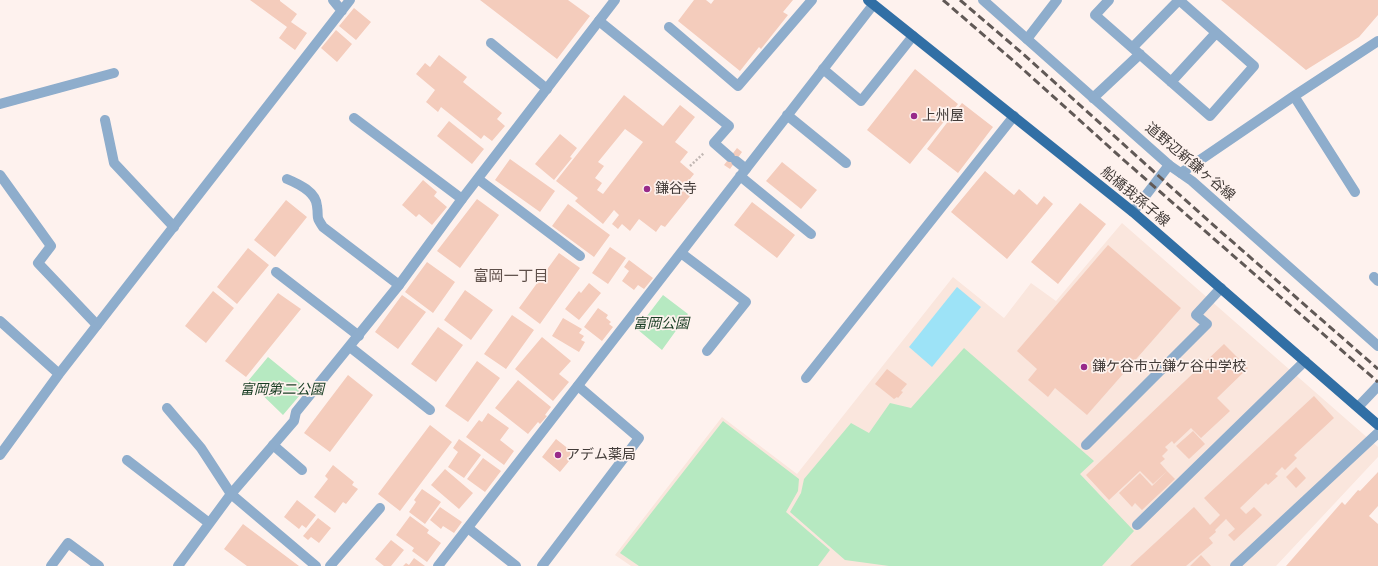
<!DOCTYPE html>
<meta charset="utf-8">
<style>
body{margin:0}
canvas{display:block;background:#fef2ee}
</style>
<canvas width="1378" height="566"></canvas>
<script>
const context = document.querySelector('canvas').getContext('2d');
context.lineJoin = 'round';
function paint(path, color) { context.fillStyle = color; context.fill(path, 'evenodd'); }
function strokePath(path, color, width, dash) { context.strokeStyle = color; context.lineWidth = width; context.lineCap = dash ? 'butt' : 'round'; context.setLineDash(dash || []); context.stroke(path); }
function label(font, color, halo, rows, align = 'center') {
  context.font = font + ' Lora,"Noto Sans JP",serif'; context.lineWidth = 3.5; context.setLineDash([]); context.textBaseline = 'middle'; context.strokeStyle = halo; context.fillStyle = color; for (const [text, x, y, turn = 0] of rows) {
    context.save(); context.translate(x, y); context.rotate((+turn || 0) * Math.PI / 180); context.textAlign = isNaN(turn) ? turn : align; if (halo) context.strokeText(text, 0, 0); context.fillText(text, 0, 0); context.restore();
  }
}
const built = new Path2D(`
 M1122,223L1378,447V457L1276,566H631L615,555L722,417L797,474L953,277L1004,318L1031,283L1056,301Z`);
const green = new Path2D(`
 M663,295L688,314L662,350L637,329Z
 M964,348L1094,461L1080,474L1134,531L1102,566H889L845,560L790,512L801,493L804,479L851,423L869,433L890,403L911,408Z
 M268,357L306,388L283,415L248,381Z
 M723,421L799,479L798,491L786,512L830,550L818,566H639L620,553Z`);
const water = new Path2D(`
 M957,287L981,307L932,367L909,347Z`);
const building = new Path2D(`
 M250,0H280V1L297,14L291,22L307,33L295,50L279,38L287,27Z
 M480,0H568L590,16L557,59Z
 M694,0H706L711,4L714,0H793L783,12L788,15L761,49L759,47L740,71L678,21Z
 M1221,0H1378V15L1359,37L1306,70Z
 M354,8L371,22L356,40L339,26Z
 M336,30L352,44L337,62L321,48Z
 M439,55L467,77L463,82L502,113L497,119L505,126L492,141L484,135L481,139L441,107L438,112L426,102L435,90L416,74L425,63L430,67Z
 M915,69L958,104L910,164L867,130Z
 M624,95L663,126L680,105L695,117L675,142L688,152L680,162L694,174L682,189L690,196L665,227L661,225L656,232L639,219L630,231L622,224L618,229L612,224L619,215L614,210L603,224L575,201L578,198L556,181ZM625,129L643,142L603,194L597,190L602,183L595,178L604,166L598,162Z
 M962,103L993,127L958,173L927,149Z
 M449,121L484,149L472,164L437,136Z
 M560,134L577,148L570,157L572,158L554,180L535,164Z
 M737,148L742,152L730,169L724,165Z
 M510,159L555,191L540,212L495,180Z
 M782,162L817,190L801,209L766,181Z
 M985,171L1014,195L1019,189L1037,205L1044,196L1053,204L1007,259L951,212Z
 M423,180L437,192L434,196L447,207L432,225L419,214L416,217L402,205Z
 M477,199L499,215L460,268L437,251Z
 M286,200L307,217L275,257L254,240Z
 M752,202L795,235L777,258L734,225Z
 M1080,203L1106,224L1058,284L1031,262Z
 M568,204L610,235L594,257L552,226Z
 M1108,245L1181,308L1087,415L1055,388L1048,397L1028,380L1037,369L1017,351Z
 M610,247L626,258L608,284L592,273Z
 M248,248L269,265L237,304L217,287Z
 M559,253L580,268L540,324L519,308Z
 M629,260L653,278L644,289L638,285L634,290L622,281L629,271L624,267Z
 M427,262L455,282L433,313L405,292Z
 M589,283L601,293L579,320L565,309L579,291L581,293Z
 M465,290L493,310L471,340L444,320Z
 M213,291L234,308L206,343L185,326Z
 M278,293L301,309L246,377L225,361Z
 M402,295L426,312L398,349L375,332Z
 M598,308L608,315L606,318L611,322L609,324L613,327L602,341L584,327Z
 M512,315L534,330L506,369L484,354Z
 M563,318L582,329L579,333L584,336L581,340L585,342L579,352L552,336Z
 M438,327L463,345L436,382L411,364Z
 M542,337L571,361L559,374L569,382L553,401L515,369Z
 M1224,344L1248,368L1217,398L1230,411L1201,438L1191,428L1174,444L1172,441L1165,447L1168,450L1162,456L1165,459L1160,463L1167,471L1153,484L1140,471L1109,500L1086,475Z
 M477,361L500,378L468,422L445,406Z
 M887,369L907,384L901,391L903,392L898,398L897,397L894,399L875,384Z
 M348,375L373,395L330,452L304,433Z
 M518,380L551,407L545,415L547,416L540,424L538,422L528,434L495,408Z
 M1314,396L1334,418L1294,455L1297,458L1285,470L1282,467L1275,474L1278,476L1268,485L1266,483L1240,508L1246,514L1254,507L1262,515L1234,541L1228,535L1235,529L1226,519L1215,530L1216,532L1209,538L1213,543L1186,566H1130L1194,507L1210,525L1220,515L1204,498Z
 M488,413L509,428L500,440L514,451L504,465L466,437L479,420L482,422Z
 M430,425L452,442L400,511L378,494Z
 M1193,431L1205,444L1189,459L1176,446Z
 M459,439L481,455L464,478L448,467L458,452L453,448Z
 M556,439L575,454L560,472L542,457Z
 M483,458L501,471L485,492L467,479Z
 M333,465L354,482L352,485L358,489L346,504L343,502L335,513L314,497L328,479L325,476Z
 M1296,467L1306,478L1296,488L1286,477Z
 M445,469L473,493L459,509L431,485Z
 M1167,471L1175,479L1142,510L1135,503L1132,507L1119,493L1140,473L1152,486Z
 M1378,472V506L1369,516L1378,524V566H1286L1342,502L1345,505L1358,490L1360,491Z
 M422,489L441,502L425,524L409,512L416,502L414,500Z
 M297,500L316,515L306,528L302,525L299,529L284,517Z
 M440,507L462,522L454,533L443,526L441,529L430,520Z
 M410,516L429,530L427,533L441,543L427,562L412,551L414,548L396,535Z
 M318,518L331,528L319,543L311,537L308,540L303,536Z
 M243,524L299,566H247L224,549Z
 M391,540L404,550L391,566H384L375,559Z
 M1201,555L1211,566H1190Z
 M414,558L425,566H403L406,563L409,565Z`);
const path = new Path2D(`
 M690,166L704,153`);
const service = new Path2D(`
 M1109,0L1095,15L1210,116L1254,66L1179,0
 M599,21L729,126L714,143L730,157
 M669,27L738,86L812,0
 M491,43L547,89
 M1133,47L1179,0
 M823,69L861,101L913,36
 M1171,82L1216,33
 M1093,98L1140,54
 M0,104L114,73
 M354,118L462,199
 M105,120L114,163L174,227
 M736,161L746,169
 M0,175L51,246L38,263L97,325
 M287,179C299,184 316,192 317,206C319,219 315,215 323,227L399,285
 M478,179L580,256
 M276,272L359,336
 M1374,277L1378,281
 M350,347L430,410
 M167,408L201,448L231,494L316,566
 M273,445L302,470
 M1086,445L1207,324L1196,315L1221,288
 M1137,525L1305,361
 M468,528L516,566
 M330,566L380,508
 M542,566L639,438L578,386
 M1235,566L1378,433`);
const minor = new Path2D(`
 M333,0L342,11
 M1027,39L1057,0
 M1294,96L1355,192
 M787,115L846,163
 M1181,173L1294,96L1378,41
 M740,176L811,234
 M1133,212L1169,165
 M681,253L746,302L707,351
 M0,321L59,374
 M806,378L1014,116
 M1358,407L1378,386
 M0,455L59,374L350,0
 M127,460L209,523
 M51,566L68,543L99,566
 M178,566L231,494L294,421L296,412L399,285L462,199L615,0
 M438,566L873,5`);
const tertiary = new Path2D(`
 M983,0L1169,165L1192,181L1378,346`);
const primary = new Path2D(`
 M868,0L1133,212L1378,425`);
const rail = new Path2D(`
 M943,0L1016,63L1126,162L1378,382
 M960,0L1022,53L1211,223L1378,369`);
const markers = [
 [914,116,4,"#982a8a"],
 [647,189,4,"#982a8a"],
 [1084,367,4,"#982a8a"],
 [558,455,4,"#982a8a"]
];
const poiNames = [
 ["上州屋",922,116],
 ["鎌谷寺",655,189],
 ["鎌ケ谷市立鎌ケ谷中学校",1092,367],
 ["アデム薬局",566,455]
];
const streetNames = [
 ["道野辺新鎌ヶ谷線",1190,162,40],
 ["船橋我孫子線",1135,197,40]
];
const parkNames = [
 ["富岡公園",661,324],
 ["富岡第二公園",282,390]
];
const neighbourhoodNames = [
 ["富岡一丁目",511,277]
];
paint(built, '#fae6dd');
paint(green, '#b6e9c1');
paint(water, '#9de3f7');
paint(building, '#f4ccbc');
strokePath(path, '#c2b8b4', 2.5, [2, 2]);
strokePath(service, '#8eadcc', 10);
strokePath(minor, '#8eadcc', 10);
strokePath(tertiary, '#8eadcc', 10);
strokePath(primary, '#316fa5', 10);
strokePath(rail, '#615956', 3, [8, 4]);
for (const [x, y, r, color] of markers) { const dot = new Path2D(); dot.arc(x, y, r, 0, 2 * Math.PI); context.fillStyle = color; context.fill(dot); strokePath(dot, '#fef2ee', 1.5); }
label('14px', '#423b38', '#fef2ee', poiNames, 'left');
label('14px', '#423b38', '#fef2ee', streetNames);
label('italic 14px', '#173c22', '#fef2ee', parkNames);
label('15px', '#5e4f49', '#fef2ee', neighbourhoodNames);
</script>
